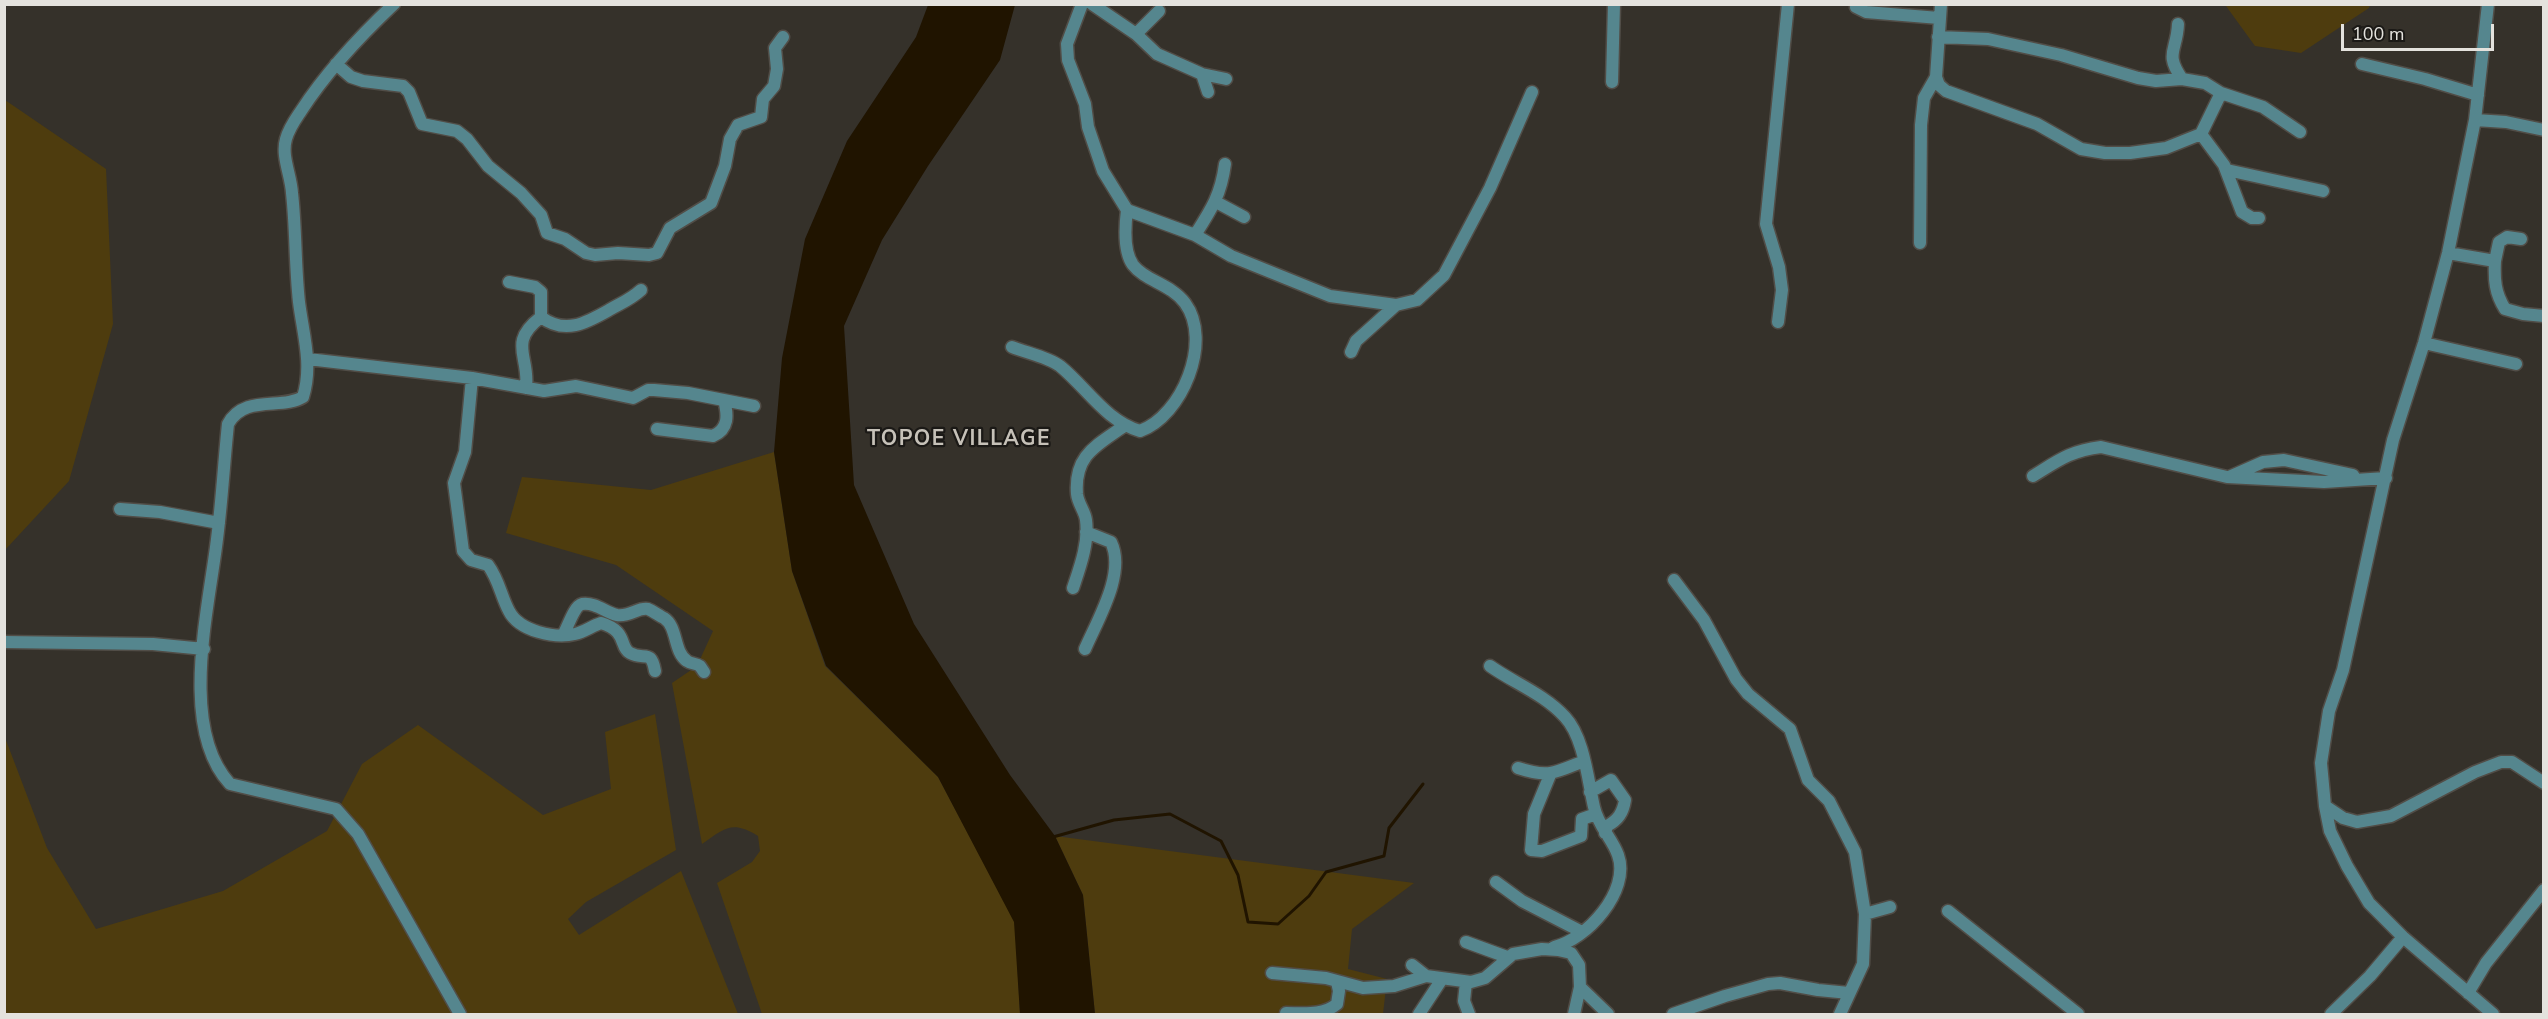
<!DOCTYPE html>
<style>
body{margin:0}
#map{position:relative;width:2548px;height:1019px;overflow:hidden;background:#35312a;font-family:"Nunito Sans",sans-serif}
canvas{display:block}
.frame{position:absolute;inset:0;border:6px solid #e4e2dd;pointer-events:none}
.scale{position:absolute;left:2341px;top:24px;width:153px;height:27px;box-sizing:border-box;border:3px solid #e4e2dd;border-top:0;padding-left:8px;font-size:18px;line-height:21px;white-space:nowrap;color:#e4e2dd;-webkit-text-stroke:4px #1b1916;paint-order:stroke}
</style>
<div id="map">
<canvas width="2548" height="1019"></canvas>
<div class="frame"></div>
<div class="scale">100 m</div>
</div>
<script>
const context = document.querySelector('canvas').getContext('2d');
context.lineJoin = 'round';
function paint(path, color) { context.fillStyle = color; context.fill(path, 'evenodd'); }
function strokePath(path, color, width, dash) { context.strokeStyle = color; context.lineWidth = width; context.lineCap = dash ? 'butt' : 'round'; context.setLineDash(dash || []); context.stroke(path); }
function label(font, color, halo, rows, align = 'center') {
  context.font = font + ' "Nunito Sans",sans-serif'; context.lineWidth = 4.5; context.setLineDash([]); context.textBaseline = 'middle'; context.strokeStyle = halo; context.fillStyle = color; for (const [text, x, y, turn = 0] of rows) {
    context.save(); context.translate(x, y); context.rotate((+turn || 0) * Math.PI / 180); context.textAlign = isNaN(turn) ? turn : align; if (halo) context.strokeText(text, 0, 0); context.fillText(text, 0, 0); context.restore();
  }
}
const green = new Path2D(`
 M2220,5H2370L2369,8L2301,53L2255,46L2226,6Z
 M5,100L106,169L113,324L69,481L5,550Z
 M774,452L792,571L825,666L938,777L1015,922L1020,1014H762L717,883L752,862L760,851L758,836C732,820 725,828 702,844L672,683L697,666L713,631L616,565L506,533L522,477L651,490Z
 M655,714L676,850L586,902L568,919L579,935L681,871L738,1014H5L4,735L47,848L96,929L223,891L327,831L362,764L418,725L543,815L611,789L605,732Z
 M1055,836L1414,883L1352,929L1348,969L1387,979L1383,1014H1095L1083,895Z`);
const water = new Path2D(`
 M928,5H1015L1000,60L928,166L882,240L844,326L854,485L914,624L1010,775L1055,836L1083,895L1095,1014H1020L1014,922L938,777L826,666L792,571L774,452L782,358L805,239L847,141L916,37Z`);
const stream = new Path2D(`
 M1053,837L1114,820L1170,814L1221,841L1238,875L1248,922L1278,924L1309,896L1326,872L1384,856L1389,828L1423,784`);
const minor = new Path2D(`
 M394,4C359,37 327,71 301,111C295,120 289,128 286,139C281,156 291,175 292,193C296,229 295,266 299,302C303,334 313,365 303,397C282,410 244,394 228,424C224,462 222,500 217,539C209,608 178,728 230,784L336,809L358,834L460,1014
 M1092,4L1136,34L1157,54L1202,74L1208,92
 M1941,4L1936,77L1939,85L1946,91L2037,124L2081,149L2105,153H2130L2166,148L2201,134L2221,93L2263,107L2300,132
 M2488,4L2475,120L2448,253L2424,343L2393,440L2343,670L2329,711L2321,763L2325,806L2330,831L2347,866L2369,903L2403,937L2493,1014
 M1856,7L1866,12L1939,18
 M2178,24C2177,51 2164,53 2182,79L2205,83L2221,93
 M1136,34L1159,11
 M1938,37L1988,39L2061,55L2138,78L2156,81L2182,79
 M336,64L351,77L363,81L403,86L409,92L422,124L457,131L467,139L488,166L521,193L541,215L547,233L565,239L586,253L595,255L618,253L649,255L657,253L670,228L711,203L725,166L730,139L738,125L761,117L763,99L774,86L777,69L775,48L783,37
 M2362,64L2425,79L2478,95
 M1202,74L1226,79
 M1612,82L1614,4
 M2475,120L2506,122L2544,130
 M2201,134L2224,165L2242,212L2252,218H2259
 M2227,170L2323,191
 M1216,202L1244,217
 M1127,210L1195,235L1231,256L1330,296L1396,305L1417,300L1444,275L1490,188L1532,92
 M1195,235C1211,210 1221,195 1225,164
 M1920,243L1921,125L1924,98L1936,77
 M2448,253L2495,261L2499,242L2507,237L2521,239
 M2495,261C2494,280 2495,293 2505,309L2523,314L2544,316
 M509,282L535,287L541,292V317C507,343 530,356 526,388
 M541,317C565,335 586,323 609,310C621,303 630,300 641,290
 M1778,322L1782,290L1779,267L1766,224L1788,4
 M2424,343L2516,364
 M1012,347C1027,353 1048,357 1060,366C1087,388 1106,421 1140,431C1182,416 1213,341 1185,303C1171,284 1145,281 1133,265C1123,251 1125,226 1127,210L1103,171L1088,127L1085,104L1068,60L1067,44L1082,4
 M1351,352L1356,341L1396,305
 M308,359L472,378L544,391L576,386L633,398L648,390H654L688,393L754,406
 M472,378L465,452L454,483L463,551L471,560L488,565C499,580 501,596 509,611C519,631 555,639 575,634C584,632 592,626 601,623C628,631 619,647 630,653C644,661 651,648 655,671
 M657,429L713,436C729,429 728,415 724,400
 M2033,476C2059,460 2070,451 2101,447L2227,477L2324,482L2386,478
 M2229,477L2263,462L2284,460L2353,475
 M120,509L160,512L219,523
 M1674,580L1704,620L1736,679L1748,694L1790,729L1808,780L1829,801L1855,852L1865,914L1863,964L1840,1014
 M1073,588C1080,567 1089,543 1086,520C1085,511 1078,504 1077,494C1074,455 1096,446 1124,426
 M563,635C568,627 574,606 582,604C596,602 606,613 617,615C630,617 638,607 648,609C651,610 660,616 664,618C678,627 673,651 687,661C691,664 696,663 700,666L704,672
 M4,642L153,644L204,649
 M1085,649C1098,619 1126,573 1111,542L1086,532
 M1490,666C1514,683 1544,694 1565,717C1584,737 1588,781 1594,807C1598,826 1612,838 1618,855C1631,891 1586,940 1554,947
 M1518,768C1549,778 1554,773 1584,761
 M1550,775L1534,814L1531,850L1542,851L1581,836L1582,819L1596,814
 M1590,792L1611,780L1625,800C1623,813 1618,820 1607,826L1605,833
 M2325,806L2343,818L2357,822L2391,816L2475,772L2501,762H2512L2544,783
 M1496,882L1522,901L1582,932
 M1948,911L2078,1014
 M1865,914L1890,907
 M1466,942L1507,957
 M1412,965L1426,976
 M1272,973L1326,978L1363,988L1394,986L1426,976L1471,982L1485,978L1513,954L1542,949L1558,950L1571,953L1579,965L1580,987L1574,1014
 M1466,982L1464,1001L1469,1014
 M1580,987L1608,1014
 M2468,993L2486,963L2544,890
 M1286,1013C1303,1013 1323,1016 1337,1004L1339,991L1337,982
 M1419,1014L1442,979
 M1673,1014L1725,996L1768,984L1780,983L1818,990L1849,993
 M2331,1014L2370,976L2403,937`);
const districtNames = [
 ["TOPOE VILLAGE",959,440]
];
paint(green, '#4e3c0e');
paint(water, '#201400');
strokePath(stream, '#201400', 3);
strokePath(minor, '#514d47', 15);
strokePath(minor, '#55868e', 12);
context.letterSpacing = '1.5px';
label('bold 21px', '#c6c1b8', '#1b1916', districtNames);
context.letterSpacing = '0px';
</script>
